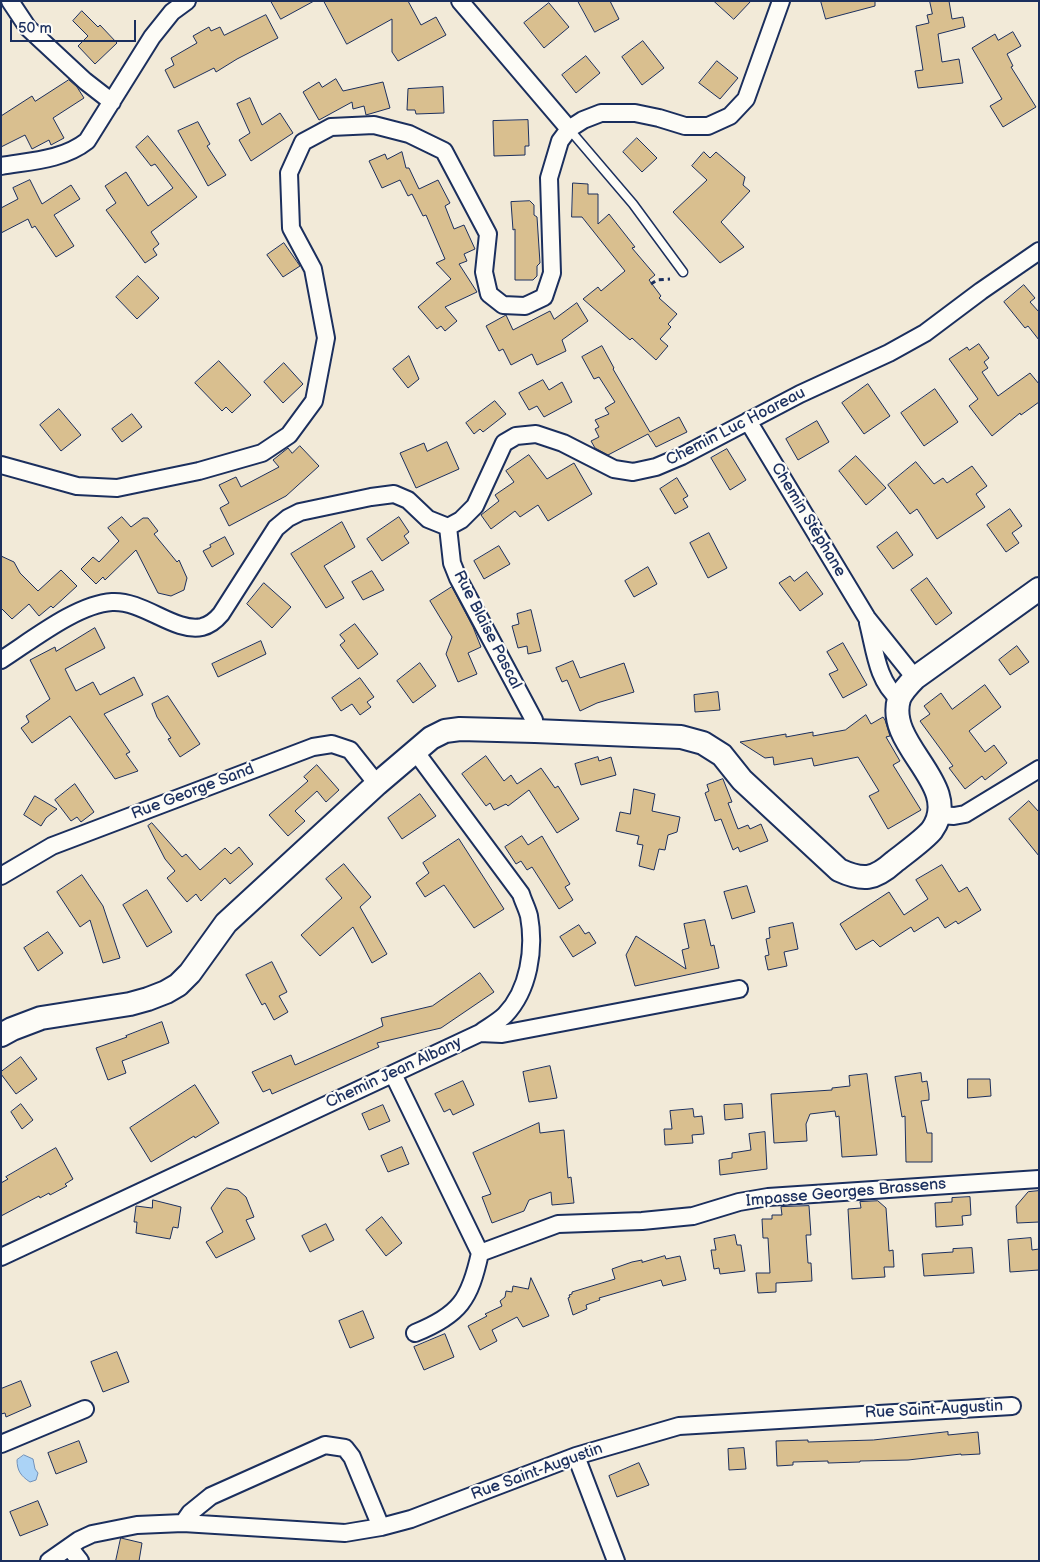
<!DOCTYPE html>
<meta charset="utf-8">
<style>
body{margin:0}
#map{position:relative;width:1040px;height:1562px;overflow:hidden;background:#f2ead8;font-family:"Balsamiq Sans",sans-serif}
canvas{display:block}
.frame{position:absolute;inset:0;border:2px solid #1b2f5e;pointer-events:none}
.scale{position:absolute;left:10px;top:20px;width:126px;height:22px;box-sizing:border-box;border:2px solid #1b2f5e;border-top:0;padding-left:6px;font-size:15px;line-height:18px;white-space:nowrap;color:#1b2f5e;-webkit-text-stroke:4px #fdfcf7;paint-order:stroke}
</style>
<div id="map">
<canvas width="1040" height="1562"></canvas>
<div class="frame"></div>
<div class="scale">50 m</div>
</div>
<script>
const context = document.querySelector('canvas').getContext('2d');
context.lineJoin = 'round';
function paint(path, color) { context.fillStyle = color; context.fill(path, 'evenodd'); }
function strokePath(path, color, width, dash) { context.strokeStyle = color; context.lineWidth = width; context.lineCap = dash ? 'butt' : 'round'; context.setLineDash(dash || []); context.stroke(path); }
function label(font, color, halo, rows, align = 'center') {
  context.font = font + ' "Balsamiq Sans",sans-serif'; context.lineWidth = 4.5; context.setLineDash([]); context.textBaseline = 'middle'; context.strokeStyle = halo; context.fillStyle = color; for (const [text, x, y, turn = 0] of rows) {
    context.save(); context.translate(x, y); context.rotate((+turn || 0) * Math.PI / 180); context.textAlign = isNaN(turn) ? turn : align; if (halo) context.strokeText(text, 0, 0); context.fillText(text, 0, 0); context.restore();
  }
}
const water = new Path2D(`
 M24,1455L33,1459L35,1469L38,1473L36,1480L30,1482C21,1476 17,1471 17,1460Z`);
const building = new Path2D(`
 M271,1H314L281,19Z
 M324,1H408L421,25L436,17L446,35L398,61L392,52V19L347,44Z
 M578,1H610L619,19L595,32Z
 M714,1H751L734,19Z
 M821,1H875V6L826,19Z
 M930,1H949L952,19L963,17L965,27L938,34L942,62L959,59L963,83L918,88L915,71L923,70L916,26L929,23L927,15L932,14Z
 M549,3L569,27L544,48L524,23Z
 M82,11L98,27L100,25L117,43L95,64L78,46L88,36L73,21Z
 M266,15L278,38L237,59L216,72L214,68L174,88L165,70L174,65L171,58L197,43L193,36L209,27L211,31L220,27L224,35Z
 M1013,32L1021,46L1007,54L1013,66L1011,67L1036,107L1003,127L990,106L1002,99L972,48L995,34L998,40Z
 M643,41L664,68L642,85L622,57Z
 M586,56L600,73L576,93L562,75Z
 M717,61L738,78L720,99L699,83Z
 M336,79L343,91L383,82L390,108L366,115L364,106L353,109L352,102L319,120L303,92L319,82L322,87Z
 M69,80L77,87L84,98L53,118L64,138L51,145L49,140L32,149L25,135L1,147V116L32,96L35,101Z
 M443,87L444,113L416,114L415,110H407L408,89Z
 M250,98L262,125L280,113L293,133L251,161L239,140L250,133L237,104Z
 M528,120L529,146H525V155L494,156L493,121Z
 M198,122L210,144L207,146L226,175L208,186L178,131Z
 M148,136L197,197L151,232L159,244L153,249L157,255L145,263L106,210L116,203L105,186L126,172L148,206L173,188L155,164L151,166L136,147Z
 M637,138L657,158L642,172L623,152Z
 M402,152L406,168H409L419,189L438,180L450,203L445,206L454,229L464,225L475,249L464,254L467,261L459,264L477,292L445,307L457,321L445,331L441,326L437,329L418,307L451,279L436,263L445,259L426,215L423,216L412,194L408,196L400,180L382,188L369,161L385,154L387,159Z
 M704,152L710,158L716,152L738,171L745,177L743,185L750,191L721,222L744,247L720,263L673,212L707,180L692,166Z
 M30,180L42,204L71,185L80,199L54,215L74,246L56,257L35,226L32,228L28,219L1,233V208L18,199L13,188Z
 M573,183L588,184V194H598V224L609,214L635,247L632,248L655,275L649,280L661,296L659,298L677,314L668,324L671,327L660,339L668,346L656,360L632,338L630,340L583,299L598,287L601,291L625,271L582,217H572Z
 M530,201L534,205V215L537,217L540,263L537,266V276L533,280H515V229L513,230L511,202Z
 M284,243L300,266L283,277L267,255Z
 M138,276L159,298L137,319L116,297Z
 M1024,285L1035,298L1030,302L1039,312V340L1028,326L1025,328L1004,302Z
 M577,303L588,321L562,340L566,351L537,365L532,354L511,365L503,349L499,351L486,326L506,315L513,330L550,311L554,319Z
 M979,344L989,358L984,362L988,368L982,372L998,396L1030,373L1039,384V402L1021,415L1020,413L992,436L969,406L978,399L949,359L967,347L969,350Z
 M602,346L614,368L613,369L650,432L679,417L687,432L656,447L648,434L608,455L595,448L591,441L599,437L595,429L599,427L595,420L609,414L605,408L615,402L599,377L594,379L582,357Z
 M409,356L419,379L408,388L393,369Z
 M219,361L251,395L232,413L226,407L222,411L195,383Z
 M284,363L303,384L283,403L264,382Z
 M543,380L549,390L562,382L572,402L544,417L537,406L529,410L519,393Z
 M868,384L890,416L864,434L842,403Z
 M935,389L958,422L924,446L901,413Z
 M495,401L506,414L483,432L480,429L474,434L466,423Z
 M59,409L81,435L61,451L40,425Z
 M132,414L142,427L122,442L112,429Z
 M817,421L829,442L798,460L786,439Z
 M447,442L459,469L416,488L400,453L424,443L427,451Z
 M300,446L319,466L286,496L229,526L220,508L229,503L219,485L236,477L241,487L279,467L273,460L288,448L292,453Z
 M727,449L746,480L730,490L711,458Z
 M529,455L547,479L574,463L592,494L548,521L538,505L520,517L515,511L491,529L481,515L499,501L495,495L514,482L506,471Z
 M856,456L886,488L866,505L839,471Z
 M916,462L934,484L943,478L947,483L972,466L987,486L976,494L985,507L937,539L917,509L910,514L888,485Z
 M677,478L688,496L683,499L688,507L675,514L660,489Z
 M1010,509L1022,526L1012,533L1019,543L1006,552L987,525Z
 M122,517L131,527L143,518H148L158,531L154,534L177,562L179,560L187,578L184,590L171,596L158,593L136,550L105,580L103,577L96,584L81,569L93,557L99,562L119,541L108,528Z
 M399,517L409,532L404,536L409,543L382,561L367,539Z
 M342,522L355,547L324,566L344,598L326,608L291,554Z
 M897,532L913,555L893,569L877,547Z
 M709,533L727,568L708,578L690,543Z
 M225,537L234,554L212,567L203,551L211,547L210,545Z
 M499,546L510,564L484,579L474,561Z
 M1,556L14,562L20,573L38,591L61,570L77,586L53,608L51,606L39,616L29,604L12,619L1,608Z
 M648,567L657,584L634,597L625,581Z
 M372,571L384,590L363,600L352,582Z
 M807,572L823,594L800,611L779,583L790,576L794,581Z
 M927,578L952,613L936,625L911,590Z
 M264,583L291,607L272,628L247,604Z
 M452,587L473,627L481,647L468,653L477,674L458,682L446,654L452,637L430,601Z
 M531,610L541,651L528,654L527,646L518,648L512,626L519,624L517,614Z
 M355,624L378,654L358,669L340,645L345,641L340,635Z
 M95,628L105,648L65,669L76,691L93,682L100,695L134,677L143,695L104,714L130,752L126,754L138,771L115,779L70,716L32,743L21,728L29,722L26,716L50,699L30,660L55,647L56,651Z
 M261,641L266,654L218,677L212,664Z
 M843,643L867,685L843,698L829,674L838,670L827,652Z
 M1017,646L1029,662L1010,675L999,660Z
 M573,661L580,678L624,663L634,692L597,703L580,711L567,680L562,682L556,668Z
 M420,663L436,686L413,703L397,681Z
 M360,678L374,697L367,702L371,707L360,715L352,704L341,711L332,698Z
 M985,685L1001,707L969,731L985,752L994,745L1007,763L985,780L982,776L965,789L949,768L953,766L920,721L930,714L924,706L941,693L952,709Z
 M718,692L720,710L695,712L694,695Z
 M168,696L200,744L180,757L168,739L171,738L157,717L152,704Z
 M866,715L871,724L883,717L885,720L890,736L886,737L900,761L893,765L921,810L888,829L869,796L879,791L858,757L814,766L812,758L774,765L773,757L765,758L740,742L786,734V737L813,732V736L845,730Z
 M486,756L504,781L511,775L517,784L541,768L555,788L558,786L579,819L557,833L529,790L508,806L506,804L494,810L490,803L486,806L462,774Z
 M598,757L599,761L611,757L616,775L581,785L575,764Z
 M317,765L339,790L326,802L317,791L295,811L305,821L288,836L269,815L308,781L304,777Z
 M723,779L732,802L728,803L738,829L748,825L750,829L761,824L768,841L740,852L738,847L733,850L721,819L715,821L705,793L709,791L707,785Z
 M75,784L94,812L81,822L77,817L71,821L55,800Z
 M634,789L655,794L652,811L680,817L677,832L668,835L665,850L659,849L654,870L639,866L643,845L637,844L639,836L616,831L620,812L630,814Z
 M420,794L436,816L402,839L388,818Z
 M35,796L57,809L46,818L41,826L24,815Z
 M1029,801L1039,812V856L1009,819Z
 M152,823L182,857L186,854L200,870L225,848L231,854L239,847L253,864L230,884L225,878L201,901L196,894L187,902L167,878L175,871L165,859L148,826Z
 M522,836L528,845L542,836L570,884L565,887L573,900L559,909L532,867L527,870L521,861L516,864L505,847Z
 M459,839L504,909L474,928L444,885L425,897L416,883L429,873L423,863Z
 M344,864L371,897L360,907L387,954L372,963L353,927L320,956L301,935L342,898L326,879Z
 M942,865L959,892L967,887L981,910L958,924L956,921L945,928L938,917L914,932L911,927L880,947L873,940L856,950L840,924L889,892L904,915L928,899L916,880Z
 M82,875L103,906L120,958L103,963L90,920L80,927L57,892Z
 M747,886L755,912L732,919L724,892Z
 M147,890L172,932L147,947L123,905Z
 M705,920L711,946L714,945L719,968L635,986L626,955L636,936L686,969L682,950L689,948L684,924Z
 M793,923L798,949L784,952L787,966L768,970L765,956L769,955L766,939L770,938L769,928Z
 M579,925L585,934L589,932L596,943L573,957L560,937Z
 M48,932L63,953L38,971L24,948Z
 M272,962L287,992L279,996L288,1012L274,1020L265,1003L262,1005L246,975Z
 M480,973L494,992L441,1028L377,1043L379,1047L272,1094L270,1089L263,1092L252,1072L291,1055L295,1065L383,1026L381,1018L432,1006Z
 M162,1022L169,1043L122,1061L126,1073L108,1080L96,1048L127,1037L126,1036Z
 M21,1057L37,1079L16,1094L1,1074V1072Z
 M550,1066L557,1098L529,1102L523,1072Z
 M921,1073L922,1082L927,1081L929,1094V1100L921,1101L927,1133H932V1162H906L905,1116L902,1117L895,1077Z
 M867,1074L877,1155L842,1157L839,1116L836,1117L835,1111L810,1114L806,1124L807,1141L774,1143L771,1094L832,1090V1088L850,1086L849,1076Z
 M968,1079H990L991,1096L968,1098Z
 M463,1081L474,1105L453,1115L450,1109L444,1112L435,1094Z
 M195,1085L219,1123L195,1138L194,1136L151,1162L130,1128Z
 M21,1104L33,1120L22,1129L11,1112Z
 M742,1104L743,1118L725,1120L724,1105Z
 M383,1105L390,1121L369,1130L362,1114Z
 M693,1109L694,1117L702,1116L704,1134L692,1135L693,1143L665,1145L664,1129H672L670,1111Z
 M539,1123L540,1133L564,1130L568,1178L571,1177L574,1203L552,1205L551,1192L529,1200L524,1211L492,1223L482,1197L491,1194L473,1153Z
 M765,1132L767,1169L720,1175L719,1160L732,1158V1153L751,1150L749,1134Z
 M402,1147L409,1164L388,1172L381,1156Z
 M56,1148L73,1179L65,1184L67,1186L50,1195L49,1193L40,1198L39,1196L1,1216V1183L8,1179L6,1177Z
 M227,1188L238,1190L246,1197L254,1217L246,1220L255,1239L216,1258L206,1242L223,1232L211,1208L222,1192Z
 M1039,1191V1222L1017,1223L1016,1206L1028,1192Z
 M970,1197L971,1215L962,1216L963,1225L936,1227L935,1203L952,1202V1198Z
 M153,1200L181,1207L178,1228L173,1227L170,1239L136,1233L137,1222H134L136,1206L152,1208Z
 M878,1201L886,1208L889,1251L893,1250L894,1267H884L885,1277L852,1279L848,1209L861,1208L860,1202Z
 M809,1206L811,1235H806L808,1263H811L812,1281L776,1283V1292L758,1293L756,1273H770L768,1238H763L762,1219H772V1215H782L781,1207Z
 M382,1217L402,1243L386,1256L366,1230Z
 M326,1224L334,1240L310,1252L302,1236Z
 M735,1235L737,1245H741L745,1271L720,1274L719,1268L714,1269L711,1250H716L714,1239Z
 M1031,1238L1032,1250L1039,1249V1270L1010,1272L1008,1240Z
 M972,1248L974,1273L924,1276L922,1254L953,1252V1249Z
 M665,1256L666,1259L680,1256L686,1280L663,1286L661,1280L599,1298L600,1300L586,1305L587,1309L573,1315L568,1298L570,1297L569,1295L572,1294V1292L615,1279L612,1269L632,1262L642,1260V1262Z
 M531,1278L549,1316L523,1327L517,1317L492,1330L497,1341L480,1350L468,1326L487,1316L485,1314L502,1306L500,1301L505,1297L506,1291L512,1292L513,1286L528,1289Z
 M363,1311L374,1338L350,1348L339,1321Z
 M445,1334L454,1357L424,1370L414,1347Z
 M117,1352L129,1382L103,1392L91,1362Z
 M21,1381L31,1406L6,1417L5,1413L1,1414V1389Z
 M948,1432V1435L978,1432L980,1454L961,1455V1454L908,1460L860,1461V1462L828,1463V1461L793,1462V1465L777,1466L776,1441L808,1440V1442L873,1440Z
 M79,1441L87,1462L56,1474L48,1453Z
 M744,1448L746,1469L729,1470L728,1449Z
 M639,1463L649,1485L617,1497L609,1476Z
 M38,1501L48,1525L20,1536L10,1512Z
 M121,1538L142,1543L139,1561H116Z`);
const path = new Path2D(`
 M651,284L657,280L670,279`);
const service = new Path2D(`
 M569,129L633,204L683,272`);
const minor = new Path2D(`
 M10,1L28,28L85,81L112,102
 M460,1L569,129
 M1,166C30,161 63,160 87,141L152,37L172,12L187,1
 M748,421L867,618L915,678
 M1,465L77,486L117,488L199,471L262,453L289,435L314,401L326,338L313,269L291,228L289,173L303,142L331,127L374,125L409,134L444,151L488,234L484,272L489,294L503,305L525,306L544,297L552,273L549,178L560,141L569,129L583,120L601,113H635L659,118L685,126H708L730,116L746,99L781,1
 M448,527L461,520L475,506L504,443L516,436L536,434L563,443L614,469L633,472L656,467L682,456L800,394L889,353L925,333L981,291L1039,251
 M448,527L452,563L458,578L534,720L535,731
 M868,623C875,650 877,681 899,699
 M1,660C31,641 77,604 112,602C143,600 175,633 202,627C210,625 216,620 221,614L276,528L288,518L300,512L371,497L394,494L408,500L428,519L448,527
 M939,815L954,816L965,814L1039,769
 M1,876L52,846L313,747L332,744L350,750L377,784
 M480,1033L502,1034L739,989
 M393,1074L480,1253
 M1,1257L480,1033C488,1027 498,1022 505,1015C529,990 535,949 529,916C527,908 523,901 521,894L415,751
 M415,1333C460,1315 470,1299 480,1253L558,1224L642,1221L693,1216L739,1202L768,1197L1039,1179
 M1,1444L85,1409
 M576,1456L616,1561
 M183,1523L190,1513L211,1496L325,1445L345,1448L352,1457L381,1527
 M69,1547L80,1561
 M49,1561L79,1540L92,1534L137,1525L183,1523L345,1533L381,1527L411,1519L576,1456L679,1426L1012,1406`);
const secondary = new Path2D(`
 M1,1035L12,1029L41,1018L130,1004L148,999L166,992L178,985L190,973L226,923L377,784L431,738L445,731L460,729L535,731L681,737L703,743L722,755L742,780L839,870C863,881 874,880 894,862C904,854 925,839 932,830C964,785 885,746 899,699C902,691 909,684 915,678L1039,589`);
const streetNames = [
 ["Chemin Luc Hoareau",736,427,-27],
 ["Chemin Stéphane",808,520,59],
 ["Rue Blaise Pascal",487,630,63],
 ["Rue George Sand",193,792,-21],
 ["Chemin Jean Albany",394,1073,-25],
 ["Impasse Georges Brassens",846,1193,-5],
 ["Rue Saint-Augustin",934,1410,-3],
 ["Rue Saint-Augustin",537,1472,-20]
];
paint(water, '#abd3f6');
strokePath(water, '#7191b9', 1);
paint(building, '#d9bf8f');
strokePath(building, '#1b2f5e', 1);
strokePath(service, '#1b2f5e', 11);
strokePath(minor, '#1b2f5e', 20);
strokePath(secondary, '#1b2f5e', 26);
strokePath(path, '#1b2f5e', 3, [5, 4]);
strokePath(service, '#fdfcf7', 8);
strokePath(minor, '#fdfcf7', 16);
strokePath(secondary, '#fdfcf7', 22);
label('16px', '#1b2f5e', '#fdfcf7', streetNames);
</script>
